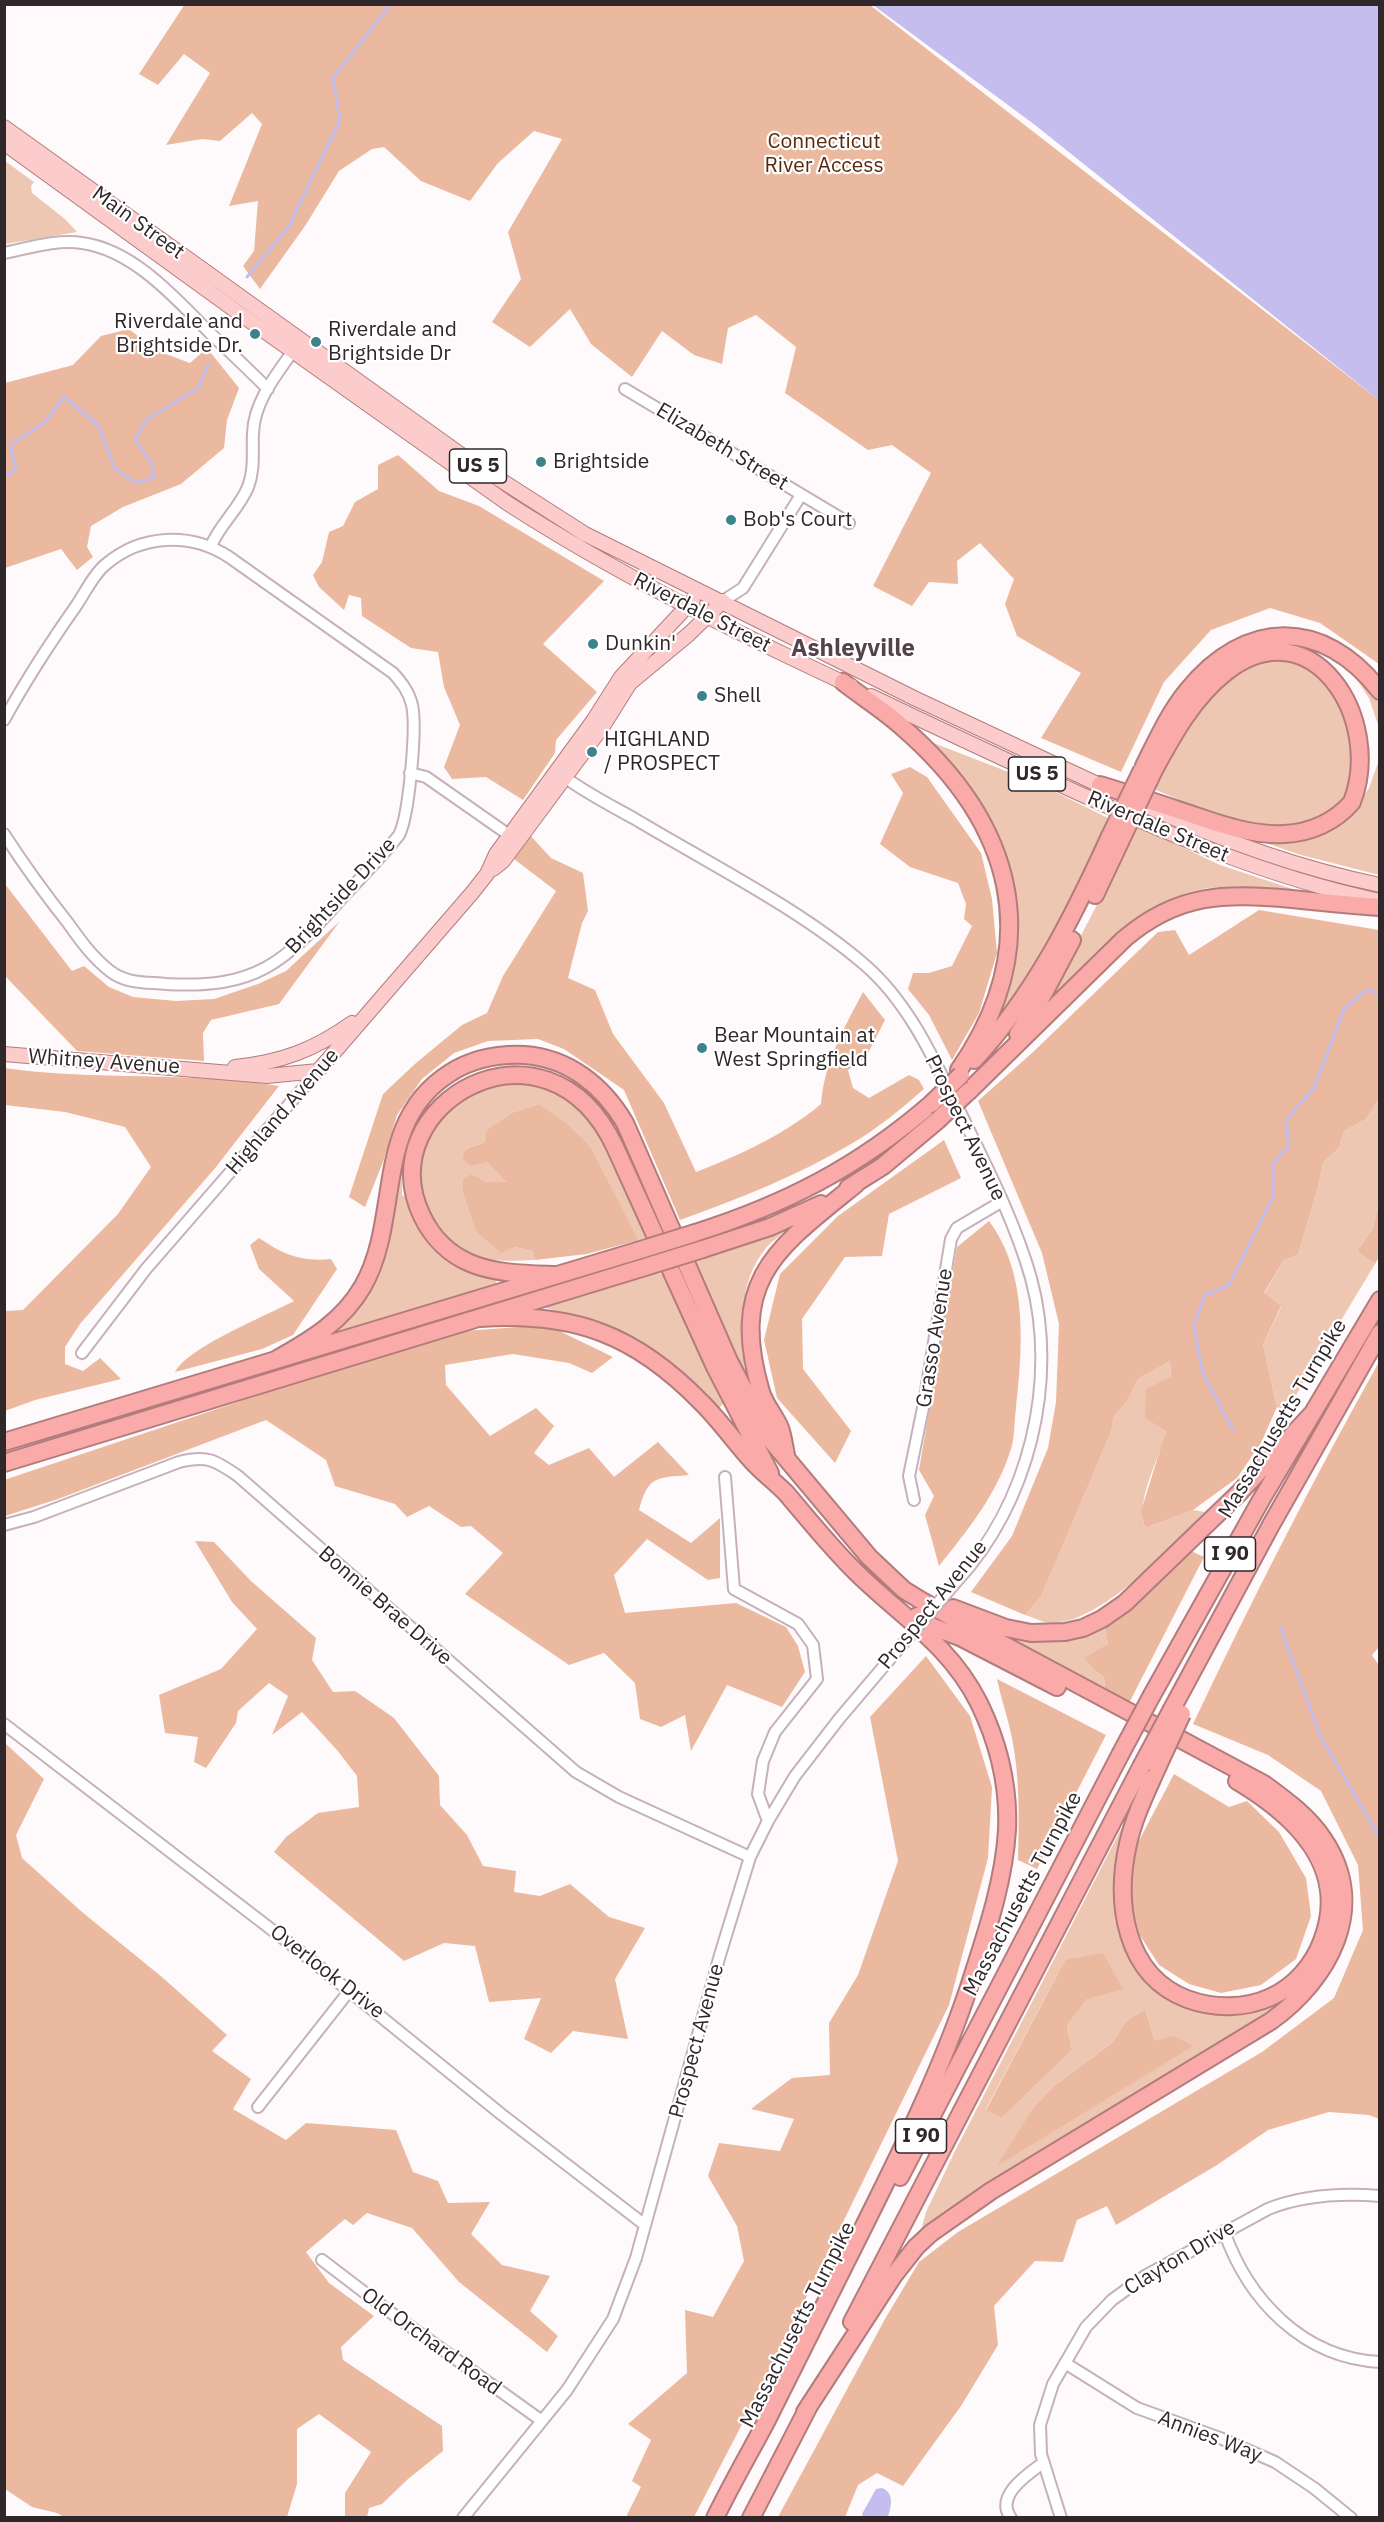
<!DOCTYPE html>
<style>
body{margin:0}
#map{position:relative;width:1384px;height:2522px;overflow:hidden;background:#fefafb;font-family:"IBM Plex Sans",sans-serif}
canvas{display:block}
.frame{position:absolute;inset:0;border:6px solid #2f272a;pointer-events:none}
</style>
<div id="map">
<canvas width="1384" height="2522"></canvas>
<div class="frame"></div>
</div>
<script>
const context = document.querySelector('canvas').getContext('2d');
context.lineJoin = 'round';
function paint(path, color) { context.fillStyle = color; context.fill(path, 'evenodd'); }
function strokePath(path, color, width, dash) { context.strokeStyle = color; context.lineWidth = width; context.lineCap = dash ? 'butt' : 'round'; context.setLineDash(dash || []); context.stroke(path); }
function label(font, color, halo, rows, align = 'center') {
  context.font = font + ' "IBM Plex Sans",sans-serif'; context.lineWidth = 4.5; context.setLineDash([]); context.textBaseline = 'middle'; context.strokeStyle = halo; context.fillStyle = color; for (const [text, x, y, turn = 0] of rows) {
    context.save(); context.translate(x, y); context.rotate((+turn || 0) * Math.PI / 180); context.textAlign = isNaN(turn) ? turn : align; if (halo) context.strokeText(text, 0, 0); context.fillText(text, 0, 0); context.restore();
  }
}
const green = new Path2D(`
 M5,161L34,182L31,186L32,193L65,219L77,232L5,244Z
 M1287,658C1308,665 1333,671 1348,688C1352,692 1354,700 1356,705C1371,738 1367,780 1338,805C1322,819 1299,824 1278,826C1242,829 1189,804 1156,790C1169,747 1210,679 1255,663C1264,660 1277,660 1287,658Z
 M1359,677L1379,703V728L1369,698L1357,680Z
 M931,742L1037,783L1108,818C1076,889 1042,958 997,1022L995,1020L1006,994L1015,945L1013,894L947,765Z
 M1379,760V875L1301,855L1239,834L1271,840L1354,810L1369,788Z
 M1138,826L1220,865L1311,895C1278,892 1243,885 1210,888C1146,895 1102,953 1057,993H1051Z
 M510,1083C520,1084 533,1083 542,1086C603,1109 623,1184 647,1237L639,1240L591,1147L539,1104L511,1113L487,1131L485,1142L466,1149L486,1161L508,1182H487L472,1174L514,1247L533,1251L535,1260C512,1261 489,1263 468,1253C433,1237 413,1194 421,1157C424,1143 434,1128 443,1117C446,1112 450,1106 454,1103C471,1091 490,1087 510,1083Z
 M1379,1099V1202L1373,1228L1357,1251L1375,1264L1284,1415L1277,1407L1263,1345L1281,1307L1264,1294L1284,1260L1298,1255L1318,1187L1323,1163L1339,1148L1344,1131L1366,1119Z
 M398,1173H402V1195L406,1198L415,1220L495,1278L497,1285L331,1337L327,1335L349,1316Z
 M791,1226C783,1234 773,1240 766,1248C736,1284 741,1336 746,1379L691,1263Z
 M659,1272L665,1276L724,1403L716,1411L665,1359L641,1343L609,1327L543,1307Z
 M1170,1361C1172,1383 1171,1408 1166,1430C1160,1461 1135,1496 1145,1528L1193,1510L1205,1512C1171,1547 1102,1623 1051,1623C1043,1623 1033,1617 1025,1615L1041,1597L1111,1432L1114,1416L1127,1401L1138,1379Z
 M1105,1628L1108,1644L1095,1671L1104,1677L1105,1688L1015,1644L1017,1639C1050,1640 1075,1639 1105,1628Z
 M1133,1806L1116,1867L1115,1909L1120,1937L1138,1971L1187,2006L1290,1992L1279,2008L960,2202L921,2230L926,2212L954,2153ZM1065,1960L1087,1999L1067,2026L1072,2050L1002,2118L986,2109ZM1145,2009L1155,2041L999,2165L1033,2108L1054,2086L1112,2043L1126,2021Z`);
const forest = new Path2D(`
 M185,4L870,5L1379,400V664L1320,623L1270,608L1211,630L1164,682L1121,772L1041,738L1081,673L1017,636L1005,604L1014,579L980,543L957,561L958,584L929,582L912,606L873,586L931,473L892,445L868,450L785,393L796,347L756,315L728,328L722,364L694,355L662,331L632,377L591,344L570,309L530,347L492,322L521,279L508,232L562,139L534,131L498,163L470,201L421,181L384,147L372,149L339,171L305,226L260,289L243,266L254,251L258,201L229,206L262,124L252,113L220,141L202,139L166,145L210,73L184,54L158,85L139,74Z
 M129,329L155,350L190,363L207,348L239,388L227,420L224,448L181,484L123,507L91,526L87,547L93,557L77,570L61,549L5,568V383L73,365L101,336Z
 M398,455L439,491L479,506L604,581L543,644L597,692L556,740L555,753L523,800L486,777L452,779L444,767L460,725L444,687L438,652L411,648L362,616L361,598L349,595L344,610L319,587L313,575L322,562L329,532L343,526L355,502L378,489V465Z
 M910,767L927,777L981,853L992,899L997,953L979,1013L952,1060L929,1015L908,989L913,973H929L952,966L972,926L964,919L966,904L958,883L910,867L880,844L903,793L891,774Z
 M529,834L551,858L583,873L588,911L582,923L568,978L595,990L613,1034L664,1103L696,1172C740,1155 784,1135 821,1104C824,1063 844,1028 863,992L885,1020L866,1057L848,1070L853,1088L869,1098L909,1075L919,1080L924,1089C901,1109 877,1129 851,1144C797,1176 738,1199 680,1220L624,1090L564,1049L538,1039L488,1041L454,1053L422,1079L397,1115L383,1162L365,1207L349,1197L383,1094L416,1063L462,1025L487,1013L503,976L556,891L514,859Z
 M5,884L72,971L84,966L109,987L133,997L176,1001L214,999L258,984L286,971L340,921L279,1004L211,1020L203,1033L204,1061L77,1051L5,976Z
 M1259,910L1379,930V1099L1366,1119L1344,1131L1339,1148L1323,1163L1318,1187L1298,1255L1284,1260L1264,1293L1281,1306L1263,1345L1277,1407L1261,1443L1237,1478L1193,1510L1145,1528L1141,1511L1166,1431L1145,1418L1146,1389L1171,1377L1170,1361L1138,1379L1127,1401L1114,1416L1111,1432L1041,1597L1025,1615L971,1592L1012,1536L1048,1448L1056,1402L1059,1324L1042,1253L978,1101L1032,1053L1158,932L1175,930L1189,955Z
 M5,1068C95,1081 189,1071 279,1086L216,1167L80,1324L65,1347V1364L83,1371L100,1358L121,1379L35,1400L5,1411V1311L23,1310L118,1214L151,1167L125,1127L65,1112L5,1105Z
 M539,1104L567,1124L591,1147L639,1240L587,1254L535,1260L533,1251L514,1247L501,1253L476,1231L463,1192V1180L472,1174L487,1182H507L487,1162L471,1166L462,1158L466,1149L485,1142L486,1131L511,1113Z
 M944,1140L961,1178L889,1214L882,1256L845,1257L802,1319L803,1369L851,1431L835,1463L777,1398L764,1340L780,1274L838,1216Z
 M1379,1202V1257L1375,1264L1357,1251L1373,1228Z
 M989,1221C1028,1273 1023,1346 1016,1408C1014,1421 1015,1436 1011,1449C997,1494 968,1530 939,1566L925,1515L934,1496L919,1470L957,1247Z
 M259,1238C284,1255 301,1262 331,1259L337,1269L293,1335L262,1349L175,1372C190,1346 266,1316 294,1301L259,1269L250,1245Z
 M547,1325L613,1357L592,1373L569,1363L513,1354L445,1365L446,1385L490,1436L536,1408L554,1426L534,1453L549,1465L589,1448L614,1477L658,1442L689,1475C657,1478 648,1475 639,1510L691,1543L720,1518V1578L708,1580L647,1539L614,1575L625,1613L736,1603L786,1627L798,1646L805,1672L782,1707L727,1685L691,1751L685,1715L661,1727L640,1719L635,1683L604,1653L569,1665L465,1594L503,1553L471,1526L461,1527L429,1506L407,1517L395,1504L335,1486L326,1460L266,1420L58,1499L5,1516L4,1480L316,1376L463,1331Z
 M1379,1362L1380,1646L1372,1655L1380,1667L1379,2119L1369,2115L1329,2112L1268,2130L1217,2165L1116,2225L1107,2206L1077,2220L1063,2262L1035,2261L994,2306L998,2345L961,2406L903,2486L877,2473L858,2485L845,2517H778L885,2319L919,2262L958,2232L1262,2052L1334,1998L1363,1930L1358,1865L1321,1791L1268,1755L1193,1724C1251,1601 1313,1480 1379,1362Z
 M195,1541L214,1542L251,1581L316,1638L312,1660L333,1692L355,1691L394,1718L439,1776L440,1805L467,1835L483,1866L516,1871L514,1892L540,1896L570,1884L609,1917L645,1928L615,1979L628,2039L573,2031L551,2053L524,2039L541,1998L489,2002L475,1946L444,1943L404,1961L274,1852L286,1837L318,1813L359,1807L357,1776L337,1750L302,1712L272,1735L288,1696L269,1683L238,1711L236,1723L206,1768L194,1762L198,1737L165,1733L159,1695L221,1669L257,1629L232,1602Z
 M1191,1551L1204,1557L1129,1703L1105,1688L1104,1677L1095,1671L1085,1658L1108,1644L1105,1628L1148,1593Z
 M926,1656L970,1716L992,1787L988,1858L949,2005L783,2345L694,2517H626L641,2487L632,2481L651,2440L628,2424L687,2373L685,2310L713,2317L744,2261L737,2226L708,2176L719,2143L780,2151L794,2119L751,2109L792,2078L830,2075L829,2023L858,1975L898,1861L870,1717Z
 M997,1679L1106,1735L1037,1869L1018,1860C1019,1820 1020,1778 1012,1738C1008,1718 1001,1699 997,1679Z
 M5,1743L44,1779L16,1835L22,1858L82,1912L162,1977L227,2035L212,2051L251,2079L233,2109L286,2140L306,2123L396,2130L413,2172L438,2181L448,2203L490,2202L471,2234L502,2265L550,2276L530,2311L558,2336L547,2352L459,2282L412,2228L367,2213L353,2225L345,2219L306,2252L329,2283L374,2316L341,2347L343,2360L442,2426L443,2451L408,2479L382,2504L369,2508L367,2517H345V2493L371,2452L319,2414L297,2429V2484L287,2517H64L57,2513L32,2507L5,2489Z
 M1174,1774L1229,1807L1247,1801L1279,1832L1306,1878L1311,1916L1296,1959L1261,1985L1221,1993L1189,1984L1159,1965L1139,1934L1128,1889L1131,1856Z
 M1103,1953L1123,1989L1087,1999L1067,2026L1072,2050L1002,2118L986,2110L1065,1960Z
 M1145,2009L1155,2041L1174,2036L1193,2046L997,2166L1033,2108L1054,2086L1112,2043L1126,2021Z`);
const water = new Path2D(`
 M873,5H1379V400L1035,125Z
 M882,2488C895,2493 891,2507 888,2517H863L862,2514L876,2489Z`);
const stream = new Path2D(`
 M247,277L289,226L340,120L333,78L391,4
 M4,473L10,474L16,468L10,445L45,422L64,397L99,426L115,469L136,483L154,478L151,463L135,439L146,420L198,388L209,363
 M1233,1430L1202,1371L1194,1325L1205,1295L1229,1285L1273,1197V1163L1289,1146L1286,1120L1314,1088L1344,1009L1366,990L1380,993
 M1280,1626L1320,1735L1380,1839`);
const minor = new Path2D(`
 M4,253C29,248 57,239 82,243C134,250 176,299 211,334C230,352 249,370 268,389
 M625,389L849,523
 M211,546C220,524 239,509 248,487C255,469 252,452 253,433C254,402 276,375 293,351
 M723,601L743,588L801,495
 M4,720C26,680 50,643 76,606C85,593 93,575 105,565C141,534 190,532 229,557L393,673C402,683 409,692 412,705C417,727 409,816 399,835C381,858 360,878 341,899C284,963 257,989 166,984C147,982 126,984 110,971C93,958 80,940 68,923C45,894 24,865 4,834
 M410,773L426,777L509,835
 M559,773C582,791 610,805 635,819C710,864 800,909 865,965C910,1004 935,1062 961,1114C987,1167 1015,1222 1031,1278C1059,1381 1029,1504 956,1582
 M82,1353L146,1269L318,1071
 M725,1477L734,1589L798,1624L813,1645L817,1679L775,1732L763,1761L758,1794L768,1821
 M914,1500L909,1476L924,1403L951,1239L957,1228L1001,1202
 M4,1525L34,1517L179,1462C207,1455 215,1460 238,1476L576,1772L619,1797L750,1857
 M4,1724L306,1956L501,2114L645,2225
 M258,2107L350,1990
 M1224,2231C1248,2300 1303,2358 1380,2362
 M322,2260L390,2312L542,2421
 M1065,2363L1137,2408L1220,2438L1275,2462L1314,2488L1351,2518
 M463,2518L567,2390L613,2319L636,2258L720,1955L750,1857L768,1821L795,1776L839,1719L895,1653
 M1011,2518C994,2496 1028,2474 1043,2463
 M1061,2518L1041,2454L1040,2425L1053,2384L1086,2327L1112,2300L1145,2276L1268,2209C1303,2195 1342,2193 1380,2196`);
const major = new Path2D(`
 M4,127L460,454L585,534L914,698L1108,789
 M4,143L236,311L507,503C617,574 733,631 851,686
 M871,696C931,725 991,753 1052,781C1158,830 1265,877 1380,901
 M1144,805C1220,840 1298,868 1380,885
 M493,869L503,861L603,726L630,683L689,634L723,601
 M4,1054L267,1076L318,1071L472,893L487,874L496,854L593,721L621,677L693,600
 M235,1067C282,1062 314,1050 352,1023`);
const highway = new Path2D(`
 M843,682C862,697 883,710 901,726C1014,823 1047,943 959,1070
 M1144,766C1157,740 1169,713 1187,691C1245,619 1323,617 1380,691
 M1100,785C1126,793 1152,801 1178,810C1212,821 1248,836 1284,834C1310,833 1335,822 1352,802C1384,719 1312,605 1226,672C1193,698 1173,735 1154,770
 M1095,895L1120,842
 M1018,1034L1044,993L1072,940
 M974,1060C1035,994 1073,917 1110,836
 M969,1091L1124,939C1178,893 1224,893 1292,899C1321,902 1350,905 1380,907
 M848,1188L883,1166L938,1120
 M695,1233C786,1204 858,1167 931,1104
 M703,1249L770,1227L821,1204
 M555,1275C527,1274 496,1274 470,1263C449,1254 432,1237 422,1216C368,1105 546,1001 615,1147L715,1367L770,1473
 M480,1318C574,1312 635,1334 702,1403C720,1421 735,1442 752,1461C763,1473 775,1482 786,1493C809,1520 832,1549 858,1574C902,1617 950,1645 979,1703C998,1742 1009,1786 1007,1830C1004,1883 985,1937 969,1987C938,2080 893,2168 849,2256C821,2311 794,2367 766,2422C749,2454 731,2485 715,2518
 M277,1359C311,1340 343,1321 363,1286C402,1218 372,1122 450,1073C472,1059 498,1054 524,1055C569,1058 603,1086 625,1123L729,1361L770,1439L869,1557L904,1590L922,1601L1264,1784C1286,1800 1309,1817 1324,1840C1369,1908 1329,1979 1271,2021L991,2191L931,2233L916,2247L894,2275L805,2412
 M4,1442L637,1251
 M786,1455C784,1446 783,1436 780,1428C775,1416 765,1405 761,1392C728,1279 777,1248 856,1184
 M4,1463L645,1267
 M953,1608L1006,1628L1031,1633L1065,1632L1083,1628L1102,1619L1125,1603L1240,1492L1311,1415
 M917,1616L933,1627L960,1637L1057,1687
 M1152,1695L1261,1500L1380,1300
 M1172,1709L1271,1525L1380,1333
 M1157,1768C1146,1793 1134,1817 1128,1844C1115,1902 1124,1975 1187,1999C1214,2009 1245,2009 1271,1997C1295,1986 1313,1965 1322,1941C1351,1867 1294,1815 1237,1781
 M900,2177L1120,1755
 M852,2322L1141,1767
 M751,2518L810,2404`);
const minorBridge = new Path2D(`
 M895,1653L956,1582`);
const highwayBridge = new Path2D(`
 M1110,836L1142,770
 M1120,842L1154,770
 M931,1104L961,1075
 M938,1120L969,1091
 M637,1251L695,1233
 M645,1267L703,1249
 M1120,1755L1152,1695
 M1141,1767L1172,1709
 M1157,1768L1182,1714`);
const markers = [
 [255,334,6,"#3c848a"],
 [316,342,6,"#3c848a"],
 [541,462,6,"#3c848a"],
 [731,520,6,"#3c848a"],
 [593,644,6,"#3c848a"],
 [702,696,6,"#3c848a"],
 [592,752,6,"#3c848a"],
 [702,1048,6,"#3c848a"]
];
const shields = [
 [478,466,57],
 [1037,774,57],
 [1230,1554,51],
 [921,2136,51]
];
const shieldNames = [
 ["US 5",478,466],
 ["US 5",1037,774],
 ["I 90",1230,1554],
 ["I 90",921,2136]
];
const parkNames = [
 ["Connecticut",824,142],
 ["River Access",824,166]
];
const streetNames = [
 ["Main Street",138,223,36],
 ["Elizabeth Street",722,447,31],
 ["Riverdale Street",702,613,27],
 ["Riverdale Street",1158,827,23],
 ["Brightside Drive",341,896,-47],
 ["Whitney Avenue",104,1062,4],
 ["Highland Avenue",283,1112,-49],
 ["Prospect Avenue",965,1128,64],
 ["Grasso Avenue",935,1338,-81],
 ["Massachusetts Turnpike",1283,1419,-59],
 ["Prospect Avenue",933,1605,-51],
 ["Bonnie Brae Drive",385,1606,41],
 ["Massachusetts Turnpike",1023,1894,-62],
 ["Overlook Drive",327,1972,38],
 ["Prospect Avenue",697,2041,-75],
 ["Clayton Drive",1180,2258,-31],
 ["Massachusetts Turnpike",798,2325,-63],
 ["Old Orchard Road",431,2342,36],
 ["Annies Way",1210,2437,21]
];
const poiNames = [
 ["Riverdale and",243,322,"right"],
 ["Brightside Dr.",243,346,"right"],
 ["Riverdale and",328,330],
 ["Brightside Dr",328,354],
 ["Brightside",553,462],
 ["Bob's Court",743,520],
 ["Dunkin'",605,644],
 ["Shell",714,696],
 ["HIGHLAND",604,740],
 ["/ PROSPECT",604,764],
 ["Bear Mountain at",714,1036],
 ["West Springfield",714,1060]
];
const quarterNames = [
 ["Ashleyville",853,649]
];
paint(green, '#eec7b3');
paint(forest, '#eab99f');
paint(water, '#c4bded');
strokePath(stream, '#c4bded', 3);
strokePath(minor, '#c6b1ba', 14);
strokePath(major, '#b27c7d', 16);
strokePath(highway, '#b27c7d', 20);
strokePath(minor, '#fff', 10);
strokePath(major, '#fbcccb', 14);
strokePath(highway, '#f9aaa9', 16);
strokePath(minorBridge, '#c6b1ba', 14, []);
strokePath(highwayBridge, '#b27c7d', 20, []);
strokePath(minorBridge, '#fff', 10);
strokePath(highwayBridge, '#f9aaa9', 16);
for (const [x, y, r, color] of markers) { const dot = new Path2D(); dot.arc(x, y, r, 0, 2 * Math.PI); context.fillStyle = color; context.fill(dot); strokePath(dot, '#fff', 2); }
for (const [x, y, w] of shields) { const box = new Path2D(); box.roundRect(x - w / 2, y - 17, w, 34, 4.5); context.fillStyle = '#fff'; context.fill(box); strokePath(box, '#2f272a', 1.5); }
label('bold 20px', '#2f272a', null, shieldNames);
label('21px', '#572a0d', '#fff', parkNames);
label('21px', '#2f272a', '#fff', streetNames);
label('21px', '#2f272a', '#fff', poiNames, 'left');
label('bold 24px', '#55434b', '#fff', quarterNames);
</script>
